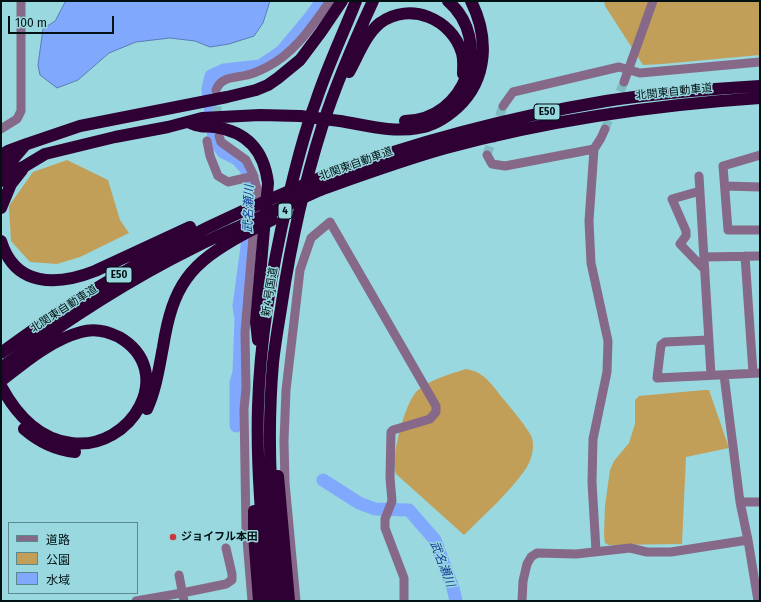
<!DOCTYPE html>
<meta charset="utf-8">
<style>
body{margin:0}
#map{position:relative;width:761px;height:602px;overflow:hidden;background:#98d8de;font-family:"Fira Sans","Noto Sans JP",sans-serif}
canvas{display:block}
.frame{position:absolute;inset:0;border:2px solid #001013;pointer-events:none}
.legend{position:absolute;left:8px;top:522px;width:130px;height:72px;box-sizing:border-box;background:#98d8de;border:1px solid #5b888d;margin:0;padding:5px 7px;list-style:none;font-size:12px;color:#001013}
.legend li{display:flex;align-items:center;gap:8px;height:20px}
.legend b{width:20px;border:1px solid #5b888d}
.scale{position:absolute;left:8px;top:16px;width:106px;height:18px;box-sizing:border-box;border:2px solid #001013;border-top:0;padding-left:5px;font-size:12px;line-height:14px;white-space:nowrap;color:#001013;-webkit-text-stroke:3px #98d8de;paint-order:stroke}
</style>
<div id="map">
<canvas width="761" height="602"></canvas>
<div class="frame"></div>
<ul class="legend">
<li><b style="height:5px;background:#866988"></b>道路</li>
<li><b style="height:11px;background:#c29f59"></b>公園</li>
<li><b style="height:11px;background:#80a9fd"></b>水域</li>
</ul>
<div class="scale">100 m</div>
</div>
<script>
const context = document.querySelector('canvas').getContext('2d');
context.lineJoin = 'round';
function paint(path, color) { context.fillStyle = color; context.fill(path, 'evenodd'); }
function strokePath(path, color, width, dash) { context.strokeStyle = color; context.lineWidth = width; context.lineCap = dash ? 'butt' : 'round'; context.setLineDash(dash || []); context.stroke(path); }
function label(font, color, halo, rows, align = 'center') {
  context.font = font + ' "Fira Sans","Noto Sans JP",sans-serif'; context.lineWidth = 3; context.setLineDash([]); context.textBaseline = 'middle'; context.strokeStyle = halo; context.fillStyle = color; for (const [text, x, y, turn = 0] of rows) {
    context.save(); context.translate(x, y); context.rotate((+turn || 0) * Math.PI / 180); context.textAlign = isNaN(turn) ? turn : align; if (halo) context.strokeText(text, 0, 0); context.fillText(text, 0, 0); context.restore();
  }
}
const green = new Path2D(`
 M604,1H760V55L662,64L643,65L605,6Z
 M67,160L108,180L120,220L129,233L80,257L57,264L30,262L11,241L9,206L33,172Z
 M466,369C486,372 493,387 505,401C511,408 530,431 532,438C535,448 531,462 525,470C508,494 485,514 464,535L396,474C390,458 405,401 418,390C432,379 450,374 466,369Z
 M704,390H709L729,448L686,457L682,544L609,545L605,543L604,536L605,506L610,470L614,461L629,443L635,424V400L639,396Z`);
const water = new Path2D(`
 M66,1H270L263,23L254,36L229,44L210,47L195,41L170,38L136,42L109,53L78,80L57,88L40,75L38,65L43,29L55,21Z`);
const river = new Path2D(`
 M236,426V383L239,372L241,319L239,306L248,239L252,185L246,169L237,159L223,152L214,139L208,89L211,76L224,70L260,66L282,51L308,20L322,1
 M323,480L359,503L375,509L409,510L435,540L453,588L456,601`);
const minorTunnel = new Path2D(`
 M216,93L218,122
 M605,129L624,82
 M487,155L503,106`);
const minor = new Path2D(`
 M624,82L653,1
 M216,90C221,76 236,78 247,75C254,74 261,70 267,67C295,53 312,26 330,1
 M503,106L513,92L619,67L640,73L760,62
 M1,129L17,119L21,111V1
 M219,136L221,142L246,160L253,174L257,189L255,210
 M207,141L210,156L218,176L228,182L254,176
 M487,155L492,164L505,166L594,149
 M760,155L723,166L728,230H760
 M699,176L711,375
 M725,186L760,187
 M700,191L672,199L686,231V236L680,244L705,270
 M745,256L753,373
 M704,257L760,256
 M709,340L665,342L661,345L657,378L760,373
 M724,375L740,502L748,540L758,601
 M740,502H760
 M596,551L592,482L593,439L607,372L608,341L591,263L589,221L594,149L601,138L605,129
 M179,575L184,601
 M136,601L182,593L226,584L232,580V574L226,548
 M252,601L246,528L244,409L246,388L245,332L254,225
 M296,601L285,483L284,441L286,390L300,270L311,238L330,222L436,406V412L430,419L393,430L391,432L390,478L392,501L385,519V528L404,578V601
 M522,601L523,581L527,564L531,557L537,553L576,554L630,548L647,552H671L748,540`);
const highway = new Path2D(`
 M349,72C358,56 366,34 380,23C410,1 452,19 462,53C464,60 463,67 463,74
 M340,121C365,125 393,133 418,128C433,126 447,117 458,107C488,79 489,37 471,1
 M405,121C466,120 494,41 448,1
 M188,122C192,124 196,126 200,126C205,127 210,126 215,127C248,132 264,151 268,183L256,322L258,340
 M1,155L8,151L27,144L80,126L227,97L256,90L268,85L278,78L300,60L321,32L342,1
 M1,170L14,158L25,145
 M327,175C418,141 511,117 606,101C657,93 709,89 760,86
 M1,181L12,172L25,166L45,154L115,137L168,127L202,118L260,115L300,116
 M320,190C362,175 403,160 446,148C549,120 654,105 760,98
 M1,208L11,184L22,170
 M1,241C15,287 57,286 95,271L190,227
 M1,353C34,329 67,306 102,285C148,257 196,232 245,210
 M1,368C61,324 124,282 191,249C207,241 224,233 241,226
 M1,381C25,362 51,340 81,332C94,328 107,331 119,337C178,371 132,451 71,443C39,439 16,414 1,386
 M147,409C156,389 159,368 163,347C173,285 189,264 244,234
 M24,429C39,442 55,450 75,452
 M278,476L289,601
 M254,511V535L259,601
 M269,601C263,537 256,472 258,407C260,337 272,267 288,199C296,166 304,133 316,101C327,67 343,34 356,1
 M280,601C272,522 266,442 273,363C275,343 279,322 282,302C291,243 304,184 322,127C336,84 354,42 373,1`);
const highwayBridge = new Path2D(`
 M300,116L340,121
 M245,210L327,175
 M241,226L320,190
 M244,234L272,220`);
const markers = [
 [173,537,4,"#c9393e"]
];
const shields = [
 [547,112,26],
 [285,211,14],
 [119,275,26]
];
const shieldNames = [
 ["E50",547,112],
 ["4",285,211],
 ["E50",119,275]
];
const streetNames = [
 ["北関東自動車道",674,92,-6],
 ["北関東自動車道",356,164,-20],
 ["新4号国道",270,292,-81],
 ["北関東自動車道",64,309,-33]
];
const poiNames = [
 ["ジョイフル本田",181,537]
];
const waterNames = [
 ["武名瀬川",249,209,-88],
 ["武名瀬川",442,564,69]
];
paint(green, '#c29f59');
paint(water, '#80a9fd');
strokePath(water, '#5a7bb7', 1);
strokePath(river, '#80a9fd', 13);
strokePath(minorTunnel, '#81bac0', 9, [9, 4.5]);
strokePath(minor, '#866988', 9);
strokePath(highway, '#2e0034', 12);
strokePath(highwayBridge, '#2e0034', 12);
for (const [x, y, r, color] of markers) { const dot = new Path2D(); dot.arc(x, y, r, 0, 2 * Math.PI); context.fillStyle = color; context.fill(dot); strokePath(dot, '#98d8de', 1.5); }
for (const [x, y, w] of shields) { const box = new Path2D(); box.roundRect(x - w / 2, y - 8, w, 16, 3); context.fillStyle = '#98d8de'; context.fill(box); strokePath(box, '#001013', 1); }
label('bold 10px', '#001013', null, shieldNames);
label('11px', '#001013', '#98d8de', streetNames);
label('bold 11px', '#001013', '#98d8de', poiNames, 'left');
label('italic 12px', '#143a98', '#98d8de', waterNames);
</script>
